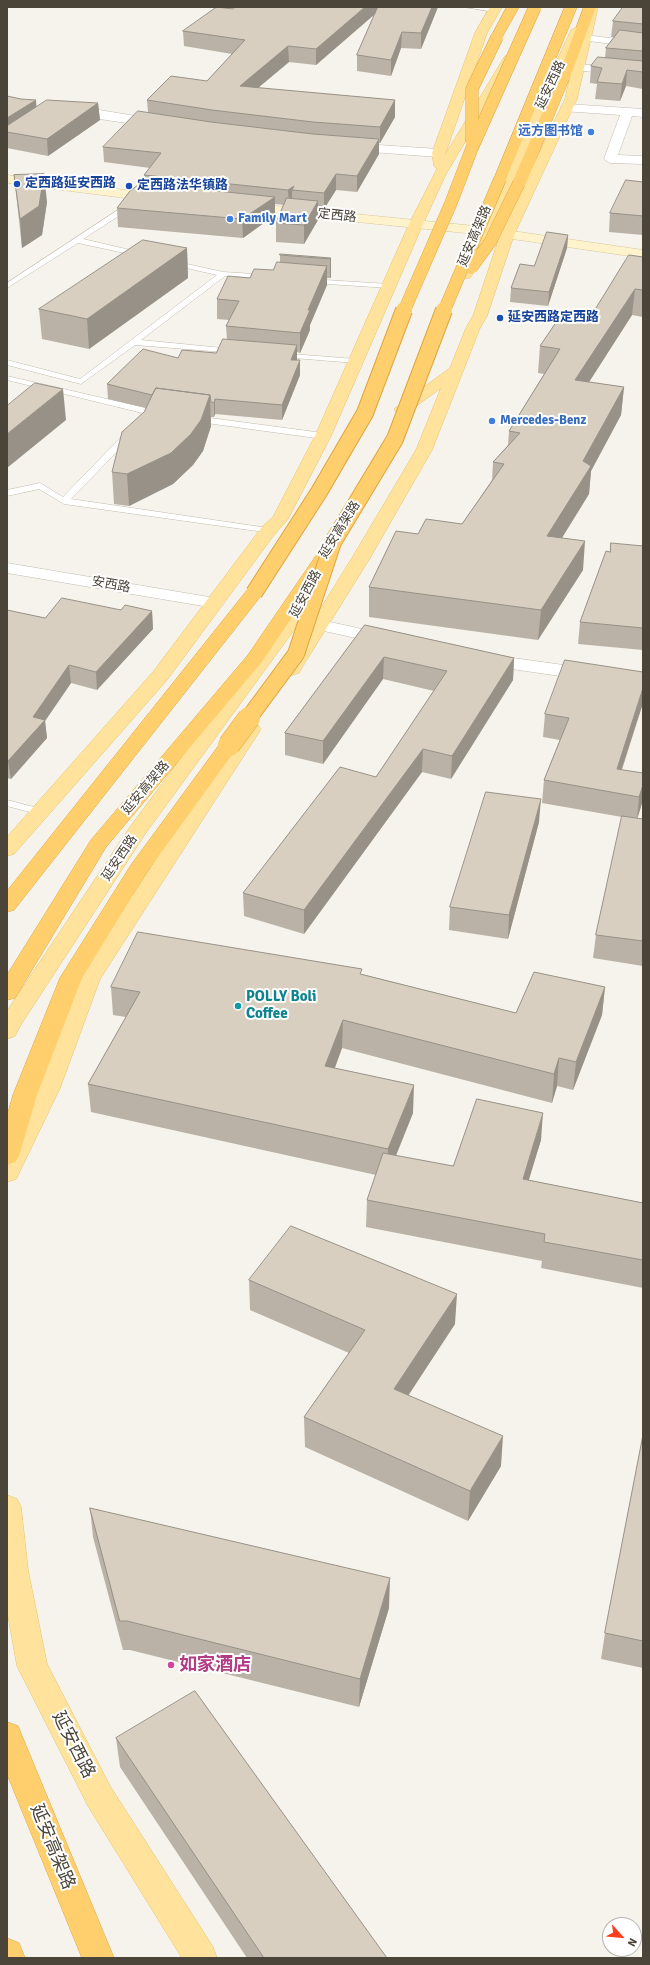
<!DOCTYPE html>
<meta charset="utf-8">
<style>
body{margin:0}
#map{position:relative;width:650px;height:1965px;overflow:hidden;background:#f6f3ec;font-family:Signika,sans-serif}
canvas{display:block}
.frame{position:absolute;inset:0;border:8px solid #4b4439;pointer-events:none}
.north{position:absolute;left:602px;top:1917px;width:40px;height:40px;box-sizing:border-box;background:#fff;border:1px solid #b7b4b0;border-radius:50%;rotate:117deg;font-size:11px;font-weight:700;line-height:16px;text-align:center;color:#4b4439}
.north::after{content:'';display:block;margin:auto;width:14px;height:18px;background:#fc3f1d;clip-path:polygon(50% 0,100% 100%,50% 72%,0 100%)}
</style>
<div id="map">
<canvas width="650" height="1965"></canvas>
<div class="frame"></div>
<div class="north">N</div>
</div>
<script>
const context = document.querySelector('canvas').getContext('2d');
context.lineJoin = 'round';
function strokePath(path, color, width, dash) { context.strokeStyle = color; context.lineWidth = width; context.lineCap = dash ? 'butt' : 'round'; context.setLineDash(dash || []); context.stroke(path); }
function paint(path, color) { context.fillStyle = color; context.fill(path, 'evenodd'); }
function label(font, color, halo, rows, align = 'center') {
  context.font = font + ' Signika,"Noto Sans SC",sans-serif'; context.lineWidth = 4; context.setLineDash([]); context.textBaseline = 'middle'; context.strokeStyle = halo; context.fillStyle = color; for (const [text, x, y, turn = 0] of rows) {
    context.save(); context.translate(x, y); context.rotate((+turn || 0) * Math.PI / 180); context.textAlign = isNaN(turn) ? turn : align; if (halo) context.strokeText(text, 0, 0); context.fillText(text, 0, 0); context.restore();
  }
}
const lane = new Path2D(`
 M464,7H484L498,10L495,12Z
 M127,204L134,206L83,239L143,253V257L78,243L7,288V283Z
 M169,260L223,272L271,275V279H268L225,276L141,340L233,349H236V353L135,345L81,384L7,365V360L80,379L217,275L169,264Z
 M309,279L389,284L393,286L389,288L312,283H309Z
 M278,353L356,359L360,361L356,363L281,357H278Z
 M7,376L159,411L163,414L159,417L7,380Z
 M195,416L323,433L327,436L323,439L192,421V417Z
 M130,430L133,431V435L71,499L268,528L273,531L271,533L64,504L39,489L7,496V490L40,483L63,497L127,431Z
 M7,800L45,810L46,812L41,815L7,806Z`);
const street = new Path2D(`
 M585,35L643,42V48L581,40L579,38Z
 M578,64L643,69V77L574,70L572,68Z
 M567,104L643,109V117L632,116L618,155L643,156V164L610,163L604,159L620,115L563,111L561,108Z
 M70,107L87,108L160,120L166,124L160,128L66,114L64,111Z
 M349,143L438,149L444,153L438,157L345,150L343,147Z
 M7,563L215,598L221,599L224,603L221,607L215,608L7,573Z
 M298,615L394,636L397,640L394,644L388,645L292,624L289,620L292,616Z
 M484,654L643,676V688L477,664L475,660L477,656Z`);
const secondary = new Path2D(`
 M7,175L157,194L162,195L164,198L162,201L157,202L7,183Z
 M245,203L485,227L643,250V258L485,235L240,210L238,207L240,204Z`);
const primary = new Path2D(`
 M490,7H502L487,33L445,155L505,56H513L515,58L446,174L423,224L331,436L288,519L274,535L167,680L14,854L7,856V837L153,672L262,527L273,517L315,436L409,224L437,169L434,166L432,153L475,33Z
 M586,7H598L577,99L514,235L487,316L480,328L432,450L370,558L301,669L299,673L292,675L285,673L283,669L352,558L416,450L441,388L408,412H396L394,409L450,368L466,328L473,316L500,235L565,99L579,37L472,275L470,278H460L458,275L571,30L577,27L581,28Z
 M316,571L322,572L325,576L302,619L145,834L20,1026L15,1036L7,1039V1011L130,827L285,618L310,572Z
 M251,723L258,725L261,729L100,979L60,1088L19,1173L16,1179L7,1182V1148L36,1088L78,979L241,729L244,725Z
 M7,1495L17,1499L21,1507L28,1570L47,1664L110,1786L213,1947L217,1958H182L88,1806L17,1666L7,1610Z`);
const highway = new Path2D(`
 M507,7H519L501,39H493L491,37Z
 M565,7H577L506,179L500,183L495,182L494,179Z
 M584,7H596L572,72L526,183L524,186H514L512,183L560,72Z
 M332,540L338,541L341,545L261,663L106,847L15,998L7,1000V975L91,840L248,655L326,541Z
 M254,588L260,589L263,593L260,597L14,910L7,912V891L248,589Z
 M229,739L236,741L239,745L147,872L82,978L37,1095L19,1156L15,1162L7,1165V1116L13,1095L60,978L131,865L222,741Z
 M7,1722L18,1726L22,1736L114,1958H82L7,1774Z
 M7,1938L19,1943L25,1958H7Z`);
const highwayBridgeFar2 = new Path2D(`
 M472,142V89L497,37
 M471,268L490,242L519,183
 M404,311L451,203L472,148L535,7
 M444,311L500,179`);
const highwayBridgeFar1 = new Path2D(`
 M254,593L319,492L365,413L404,310
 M248,719L296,654L333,542L395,439L444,310`);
const highwayBridge = new Path2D(`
 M229,745L249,718`);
const wall = new Path2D(`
 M438,7L421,49L401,48L391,76L357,71V55L375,14L316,65L289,62L258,88L395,100V117L380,143H379V154L357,192L336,190L324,209H318V220L304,244L276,242V223L284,205L275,204V215L243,238L118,227L117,208L144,183V175L150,168L104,162L103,147L148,112L147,100L207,81L232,54L184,46L183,31L233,9Z
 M643,7V89L626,86L620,101L595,99L597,84L590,83L591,66L605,58L606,48L614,37H611L613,21Z
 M7,96L36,107L98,103L100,120L48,156L7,148Z
 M14,175L47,202L42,235L22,248Z
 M643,182V235L609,232L610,213Z
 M568,235L567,248L548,306L510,302L511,288L534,266Z
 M187,248L188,278L89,349L42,339L39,309Z
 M280,255L331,258V277L330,278H327V285L310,325V330L300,353L297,352V360H300V375L282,420L215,414L214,417H211V426L203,451L193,465L173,484L129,506L114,504L112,472L146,408L108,399L107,384L178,358L216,353L227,340L226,326L229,320L217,319V299L250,278L273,270L280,262Z
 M643,257V317L632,315L589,382L624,387L621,415L591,471L589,494L562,538L583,570L538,640L369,617V587L418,534L462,524L492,480L493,462L508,445L509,431L544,374L538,373L540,346L590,317Z
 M643,379V393H642Z
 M643,546V650L578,644L580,622L610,552Z
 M7,610L45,618L121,610L152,611L153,629L97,690L71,683L45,721L47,738L11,779L7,778Z
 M365,625L514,658L513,680L451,779L422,772L304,934L244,916L243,893L376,777L434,691L383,679L323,764L285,755V733Z
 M643,672V703L622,770L643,773V800L637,818L643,819V966L593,958L596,935L622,817L542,803L544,780L560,740L543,737L545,714Z
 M539,822L508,939L449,930L450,907Z
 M361,974L516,1013L605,987L602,1015L573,1090L557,1086L552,1103L342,1048L335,1068L413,1113L396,1156L453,1166L541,1140L528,1180L643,1203V1288L541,1268L542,1261L366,1227L367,1200L376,1175L91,1112L88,1084L126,1017L113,1015L111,987Z
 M249,1280L455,1324L408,1395L501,1466L468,1521L305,1447L304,1417L349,1353L250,1310Z
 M643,1435V1668L601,1659L605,1633Z
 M90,1508L389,1608L359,1707L130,1650H123L93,1537Z
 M116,1738L387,1958H247L120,1767Z`);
const shadedWall = new Path2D(`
 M365,7H383L316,65V49Z
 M432,7H438L421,49V33Z
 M402,32L401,48L391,76V60Z
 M288,46L289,62L241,102L240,86Z
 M627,70L626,86L620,101L622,84Z
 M36,100L37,116L7,132V118Z
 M395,100V117L380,143V127Z
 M98,103L100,120L48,156L47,139Z
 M379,139V154L357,192V176Z
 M44,174L47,202L42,235L22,248L20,219Z
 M336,174V190L324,209V193Z
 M294,186L292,190V203L289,206L288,190Z
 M275,197V215L243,238L242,219Z
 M318,201V220L304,244V225Z
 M568,235L567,248L548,306L549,292Z
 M187,248L188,278L89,349L87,319Z
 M331,258V277L330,278V259Z
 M327,266V285L310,325V330L300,353V333L308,310Z
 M635,289L632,315L573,407L575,380Z
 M297,345V360L291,374V360Z
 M300,360V375L282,420V405Z
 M624,387L621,415L591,471L589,494L545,565L547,536L583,461Z
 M63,389L66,420L7,468V434Z
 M210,395L211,426L203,451L193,465L173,484L129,506L127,474Z
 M215,399V414L214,417V403Z
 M585,541L583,570L538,640L541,610Z
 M152,611L153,629L97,690L96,672Z
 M384,657L383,679L323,764V741Z
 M514,658L513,680L451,779L452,756Z
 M69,665L71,683L45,721L47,738L11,779L8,761L33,717Z
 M643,688V703L614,792L617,769Z
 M423,749L422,772L304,934V910Z
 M643,785V800L637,820L639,797Z
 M541,799L539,822L508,939L509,915Z
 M605,987L602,1015L573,1090L576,1062Z
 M343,1020L342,1048L325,1094V1066Z
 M559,1058L557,1086L552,1103L554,1074Z
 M414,1085L413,1113L387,1177L388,1149Z
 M543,1113L541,1140L521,1206L523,1179Z
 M457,1294L455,1324L393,1419L394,1389Z
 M503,1436L501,1466L468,1521L470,1491Z
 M390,1578L389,1608L359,1707L360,1679Z`);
const building = new Path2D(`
 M217,7L233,9L235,7H365L316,49L288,46L240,86L395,100L380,127L313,122L212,110L147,100L171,76L207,81L245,40L183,31Z
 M378,7H432L421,33L402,32L391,60L357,55Z
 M623,7H643V24L613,21Z
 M620,30L643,33V51L606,48Z
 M598,57L643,61V72L627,70L622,84L597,82L602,68L591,66Z
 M7,96L21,99L36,100L7,118Z
 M47,100L98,103L47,139L7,132V126Z
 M138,111L211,122L313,134L379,139L357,176L336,174L324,193L292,190L294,186L288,190L144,175L161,153L103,147Z
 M44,174L39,206L20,219L14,175Z
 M626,180L643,182V216L610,213Z
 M141,183L275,197L242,219L117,208L130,191Z
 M287,198L318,201L304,225L276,223Z
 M547,232L568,235L549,292L511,288L520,264L534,266Z
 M143,240L187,248L87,319L39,309Z
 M280,254L331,258L330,259L280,255Z
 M629,255L643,257V290L635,289L575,380L624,387L583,461L591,466L547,536L585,541L541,610L369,587L396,531L418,534L426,519L462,524L504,464L493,462L520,433L509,431L560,349L540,346L563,312L590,317Z
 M277,262L327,266L308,310H310L300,333L226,326L239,301L217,299L228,276L250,278L254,269L273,270Z
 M223,339L297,345L291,360H300L282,405L215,399L214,403L211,402L210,395L156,388L152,395L107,384L143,349L178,358L182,350L216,353Z
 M35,383L63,389L7,434V406Z
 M156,388L210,395L201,420L191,434L171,453L127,474L112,472L122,432L144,412Z
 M611,543L643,546V628L580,622L606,551L610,552Z
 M62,598L121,610L125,605L152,611L96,672L69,665L33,717L45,720L8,761L7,760V610L45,618Z
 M365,625L514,658L452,756L423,749L304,910L243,893L340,767L376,777L447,671L384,657L323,741L285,733Z
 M565,660L643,672V688L617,769L643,773V785L639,797L544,780L569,718L545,714Z
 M486,792L541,799L509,915L450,907Z
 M622,816L643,819V941L596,935Z
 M138,932L362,969L360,974L516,1013L534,972L605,987L576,1062L559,1058L554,1074L343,1020L325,1066L414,1085L388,1149L88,1084L140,992L111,987Z
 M477,1099L543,1113L523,1179L643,1203V1260L544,1242L545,1234L367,1200L383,1153L453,1166Z
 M291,1226L457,1294L394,1389L503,1436L470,1491L304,1417L365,1330L249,1280Z
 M643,1435V1641L605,1633Z
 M90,1508L390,1578L360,1679L127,1621H120Z
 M195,1691L387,1958H264L116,1738Z`);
const markers = [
 [591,132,4,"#3f7fe0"],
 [17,184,4,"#1a4fb4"],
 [129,186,4,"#1a4fb4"],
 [230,219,4,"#3f7fe0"],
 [500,318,4,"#1a4fb4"],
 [492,421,4,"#3f7fe0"],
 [238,1006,4,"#0f9aa8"],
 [171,1665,4,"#d1479c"]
];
const farStreetnames = [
 ["延安西路",551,85,-65],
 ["定西路",337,216,6],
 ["延安高架路",475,236,-67],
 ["延安高架路",340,530,-58],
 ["安西路",111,585,10],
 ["延安西路",306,594,-62],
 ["延安高架路",146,788,-50],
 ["延安西路",120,858,-56]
];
const farShopnames = [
 ["远方图书馆",583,132,"right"],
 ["Family Mart",238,219],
 ["Mercedes-Benz",500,421]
];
const farTransitnames = [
 ["定西路延安西路",25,184],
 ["定西路法华镇路",137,186],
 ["延安西路定西路",508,318]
];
const cultureNames = [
 ["POLLY Boli",246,997],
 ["Coffee",246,1014]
];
const nearHotelnames = [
 ["如家酒店",179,1665]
];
const nearStreetnames = [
 ["延安西路",73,1745,63],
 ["延安高架路",52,1847,68]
];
strokePath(lane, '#c2bbae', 1);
strokePath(street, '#c2bbae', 1);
strokePath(secondary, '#d6c79b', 1);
strokePath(primary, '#e6c16a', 1);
strokePath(highway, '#e0a43c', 1);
paint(lane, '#fff');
paint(street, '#fff');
paint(secondary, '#fff3cd');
paint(primary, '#ffe39c');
paint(highway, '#ffcf6e');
strokePath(highwayBridgeFar2, '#e0a43c', 13, []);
strokePath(highwayBridgeFar1, '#e0a43c', 18, []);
strokePath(highwayBridge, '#e0a43c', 23, []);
strokePath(highwayBridgeFar2, '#ffcf6e', 12);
strokePath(highwayBridgeFar1, '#ffcf6e', 16);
strokePath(highwayBridge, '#ffcf6e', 22);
paint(wall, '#bab2a6');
paint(shadedWall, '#979187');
paint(building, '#d8cfc1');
strokePath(building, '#979187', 1);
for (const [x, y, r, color] of markers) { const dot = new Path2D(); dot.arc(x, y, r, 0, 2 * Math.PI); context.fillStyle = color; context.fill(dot); strokePath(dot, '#fff', 1.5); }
label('13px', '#4b4439', '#fff', farStreetnames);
label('bold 13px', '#366cbe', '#fff', farShopnames, 'left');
label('bold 13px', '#164399', '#fff', farTransitnames, 'left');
label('bold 15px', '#0d838f', '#fff', cultureNames, 'left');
label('bold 18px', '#b23c85', '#fff', nearHotelnames, 'left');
label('18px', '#4b4439', '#fff', nearStreetnames);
</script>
